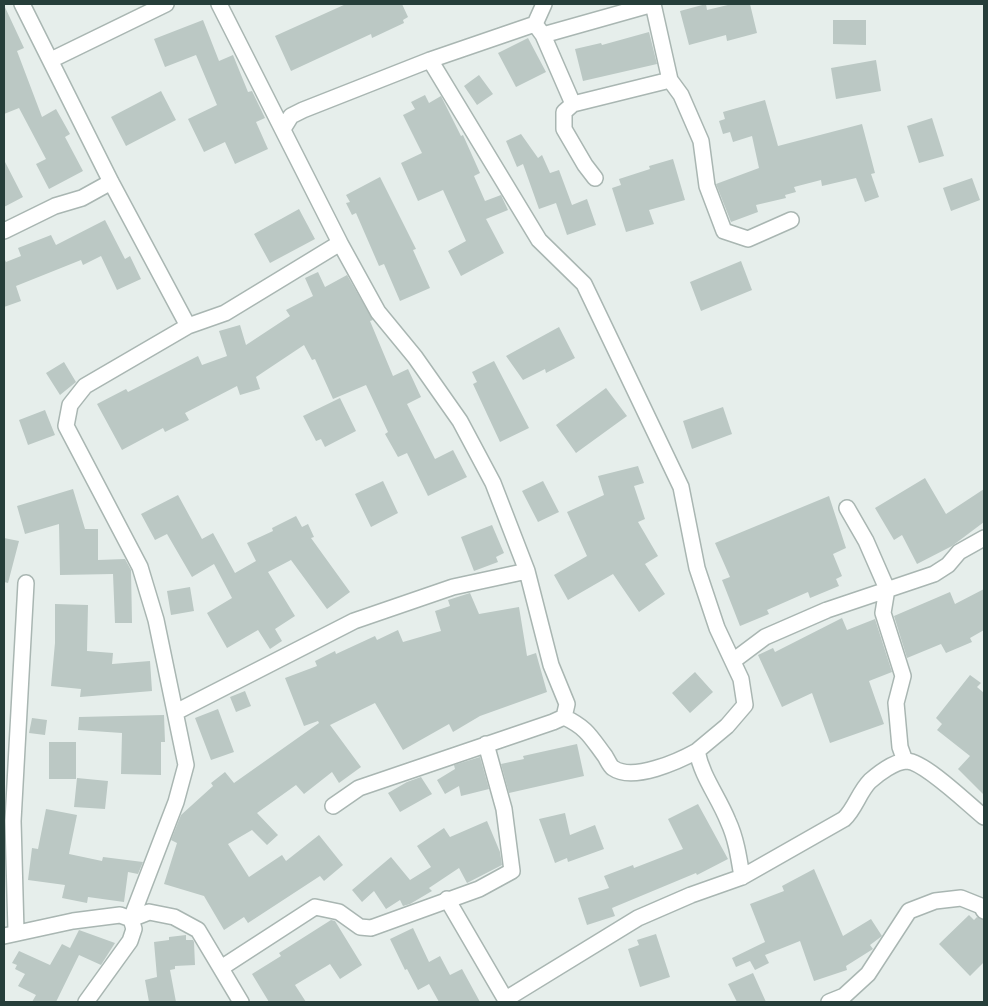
<!DOCTYPE html>
<style>
body{margin:0}
#map{position:relative;width:988px;height:1006px;overflow:hidden;background:#e6eeeb;font-family:Signika,sans-serif}
canvas{display:block}
.frame{position:absolute;inset:0;border:5px solid #263e3a;pointer-events:none}
</style>
<div id="map">
<canvas width="988" height="1006"></canvas>
<div class="frame"></div>
</div>
<script>
const context = document.querySelector('canvas').getContext('2d');
context.lineJoin = 'round';
function paint(path, color) { context.fillStyle = color; context.fill(path, 'evenodd'); }
function strokePath(path, color, width, dash) { context.strokeStyle = color; context.lineWidth = width; context.lineCap = dash ? 'butt' : 'round'; context.setLineDash(dash || []); context.stroke(path); }
const building = new Path2D(`
 M346,4H402L408,17L403,20L404,23L372,38L371,34L291,71L275,36Z
 M706,4L707,10L732,4H750L757,33L727,41L726,35L689,45L680,11Z
 M4,5L24,48L17,51L42,117L56,109L70,134L65,137L83,171L49,189L36,164L46,159L19,108L4,114Z
 M203,20L219,61L233,55L248,92L252,91L265,118L256,122L268,149L235,164L225,142L204,152L188,119L217,105L196,55L165,67L154,39Z
 M833,20H866V45L833,44Z
 M649,32L657,64L583,81L575,49L601,43L602,45Z
 M528,38L546,72L516,87L498,53Z
 M876,60L881,91L836,99L831,68Z
 M479,75L493,94L477,105L464,86Z
 M161,91L176,120L126,146L111,117Z
 M425,95L429,103L441,96L461,136L463,135L480,173L474,176L485,201L501,195L508,210L486,219L504,253L461,276L448,251L466,241L443,190L418,201L401,163L422,153L403,115L415,109L411,102Z
 M765,100L778,146L862,124L875,173L871,174L879,197L865,202L856,178L822,186L821,180L794,187L796,192L785,195L786,198L756,205L758,212L731,222L716,184L759,168L752,136L733,142L730,132L723,134L719,121L725,119L723,112Z
 M932,118L944,156L919,163L907,126Z
 M521,134L538,158L542,155L550,173L559,170L572,205L587,199L596,225L567,235L556,203L539,209L523,164L517,167L506,141Z
 M673,159L685,200L649,210L654,224L626,232L612,188L621,185L619,179L650,169L649,166Z
 M4,160L23,197L4,207Z
 M380,177L416,249L413,250L430,288L400,301L384,264L379,266L356,213L352,215L346,203L350,202L346,195Z
 M972,178L980,200L951,211L943,188Z
 M299,209L315,239L270,263L254,234Z
 M105,220L125,259L130,256L141,279L117,290L101,256L83,265L81,260L16,286L21,301L4,307V258L6,262L21,256L18,248L51,235L56,245Z
 M741,261L752,290L701,311L690,282Z
 M318,272L325,287L347,275L373,320L370,321L393,376L408,369L421,397L407,404L435,459L453,450L467,477L428,496L407,453L398,457L385,434L388,432L366,385L333,399L315,359L312,360L304,345L256,377L260,389L240,395L237,386L185,413L189,420L165,432L163,428L122,450L97,404L126,389L128,392L198,356L202,365L227,356L219,331L240,325L246,345L290,316L286,310L313,296L305,278Z
 M559,327L575,358L546,373L545,369L523,380L506,356Z
 M494,361L529,428L500,442L473,384L477,382L472,372Z
 M64,362L76,382L60,395L46,373Z
 M606,388L627,416L576,453L556,425Z
 M340,398L356,431L325,447L321,439L316,441L303,416Z
 M723,407L732,434L692,449L683,421Z
 M45,410L55,435L28,445L19,420Z
 M638,466L644,483L634,486L645,519L638,522L658,556L645,564L665,594L639,612L613,574L568,600L554,575L587,556L567,512L604,495L598,476Z
 M925,478L946,514L984,489V522L952,546L917,564L902,535L894,540L875,508Z
 M383,481L398,513L371,527L355,494Z
 M543,481L559,512L538,522L522,491Z
 M73,489L85,529H98V560L125,559L131,570L132,623H115L113,574L60,575L59,524L25,534L17,506Z
 M178,495L202,539L213,533L235,573L256,561L247,543L273,531L272,528L296,516L302,527L308,524L314,537L311,538L350,592L327,609L291,560L268,572L295,616L275,629L282,641L270,649L258,630L227,648L207,613L232,598L214,564L192,577L167,534L155,540L141,514Z
 M829,496L846,548L833,554L842,576L836,579L839,586L810,598L808,592L767,610L769,614L740,626L722,580L730,577L715,543Z
 M492,525L504,553L496,557L498,562L474,571L461,537Z
 M4,538L19,541L8,583L4,582Z
 M190,587L194,611L171,615L167,591Z
 M984,589V630L970,638L972,642L946,653L941,644L907,658L894,616L950,592L955,604Z
 M470,593L479,614L519,607L527,656L536,653L547,692L480,716L453,732L449,724L403,750L375,703L330,725L361,767L339,783L332,772L304,794L296,785L257,813L278,835L267,845L252,830L228,844L249,877L282,855L286,861L319,835L343,865L324,881L320,876L248,923L244,917L224,930L204,896L164,884L177,843L171,840L181,815L213,786L211,783L225,772L234,783L319,723L318,721L304,726L285,678L317,666L315,661L335,651L336,654L375,636L377,640L398,630L403,642L441,631L435,611L450,606L448,600Z
 M55,604L88,605L87,651L113,653L112,664L150,661L152,691L80,697L81,689L51,686L55,643Z
 M842,618L847,630L875,619L892,672L869,681L884,724L830,743L812,693L782,707L758,655L773,648L775,652Z
 M695,672L713,692L690,713L672,693Z
 M970,675L981,683L977,687L984,693V795L958,769L970,756L937,730L942,724L936,718Z
 M245,691L251,706L236,712L230,697Z
 M218,709L234,752L211,760L195,718Z
 M164,715L165,742H161V775L121,774L122,733L78,730L79,717Z
 M32,718L47,720L45,735L29,733Z
 M49,742H76V779H49Z
 M577,744L584,776L509,793L501,764L524,759L523,756Z
 M480,757L489,789L461,796L459,786L445,794L437,780L455,769L454,765Z
 M421,777L432,794L400,812L388,793L407,782Z
 M77,778L108,781L105,809L74,807Z
 M698,804L728,859L697,875L696,873L612,908L615,916L587,925L578,898L609,888L604,876L633,865L634,868L683,849L668,819Z
 M46,809L77,815L69,854L102,861L103,857L143,862L138,874L128,872L124,902L88,897L87,903L62,898L65,885L28,880L32,848L38,849Z
 M565,813L570,835L595,825L604,849L568,862L567,858L555,863L539,819Z
 M487,821L500,852L502,865L467,883L459,868L429,888L432,891L410,904L403,906L400,900L386,909L374,891L362,902L352,890L391,857L410,880L431,867L417,846L444,828L450,837Z
 M814,869L843,936L871,919L882,936L870,945L873,949L846,966L847,970L814,981L800,941L765,955L769,963L755,970L750,961L736,967L732,958L765,942L750,904L784,891L782,886Z
 M969,915L974,920L977,917L984,920V962L970,976L939,944Z
 M331,920L335,921L362,965L340,979L330,964L295,985L306,1002H269L252,974L281,956L279,953Z
 M413,928L429,962L440,956L450,975L462,969L480,1002H439L429,984L418,990L407,969L405,970L390,939Z
 M79,930L115,943L101,965L79,955L56,1002H32L36,995L18,986L25,974L15,969L17,965L12,963L19,951L50,965L62,944L70,948Z
 M656,934L670,977L640,987L628,949L639,945L637,940Z
 M186,935V940H193L194,942L195,965L175,966V969L170,970L176,1002H149L145,980L157,977L154,942L169,940V937Z
 M753,973L766,1002H737L728,984Z`);
const minor = new Path2D(`
 M22,4L111,182L188,326
 M219,4L340,243L378,312L415,357L460,421L493,483L527,571L551,665L567,704L564,717L553,722L359,788L333,806
 M653,4L670,80L681,95L701,141L707,186L724,231L748,239L791,220
 M535,24L544,4
 M543,35L653,4
 M51,60L166,4
 M430,60L539,240L584,284L681,487L697,568L717,628L741,679L745,705L727,726L697,751C702,777 718,796 728,821C736,838 739,858 742,877
 M283,129L291,116L303,110L430,60L535,24L543,35L573,104
 M595,178L585,165L564,129V112L573,104L670,80
 M4,231L55,206L82,198L111,182
 M847,508L866,541L887,589L883,613L903,676L896,703L900,747L905,761
 M733,661L765,637L827,610L934,574L948,565L959,552L984,538
 M176,712L354,621L453,587L527,571
 M564,717C587,728 590,736 605,756C607,759 610,766 613,768C633,782 679,761 697,751
 M447,899L507,1002
 M16,932L13,821L26,583
 M4,936L73,921L120,915L131,919L149,912L174,917L198,930L241,1002
 M221,968L315,907L339,912L360,927L371,928L479,889L512,871L504,809L486,744
 M506,999L638,918L691,895L742,877L844,819C855,809 859,792 870,781C878,774 895,761 907,761C925,762 968,804 984,817
 M86,1002L130,941L134,929L131,919L176,802L186,765L156,620L140,567L66,426L70,405L85,386L188,326L225,313L340,243
 M829,1002L844,996L868,974L909,911L935,901L961,898L981,906L984,911`);
paint(building, '#bbc8c4');
strokePath(minor, '#a9b6b2', 18);
strokePath(minor, '#fff', 15);
</script>
